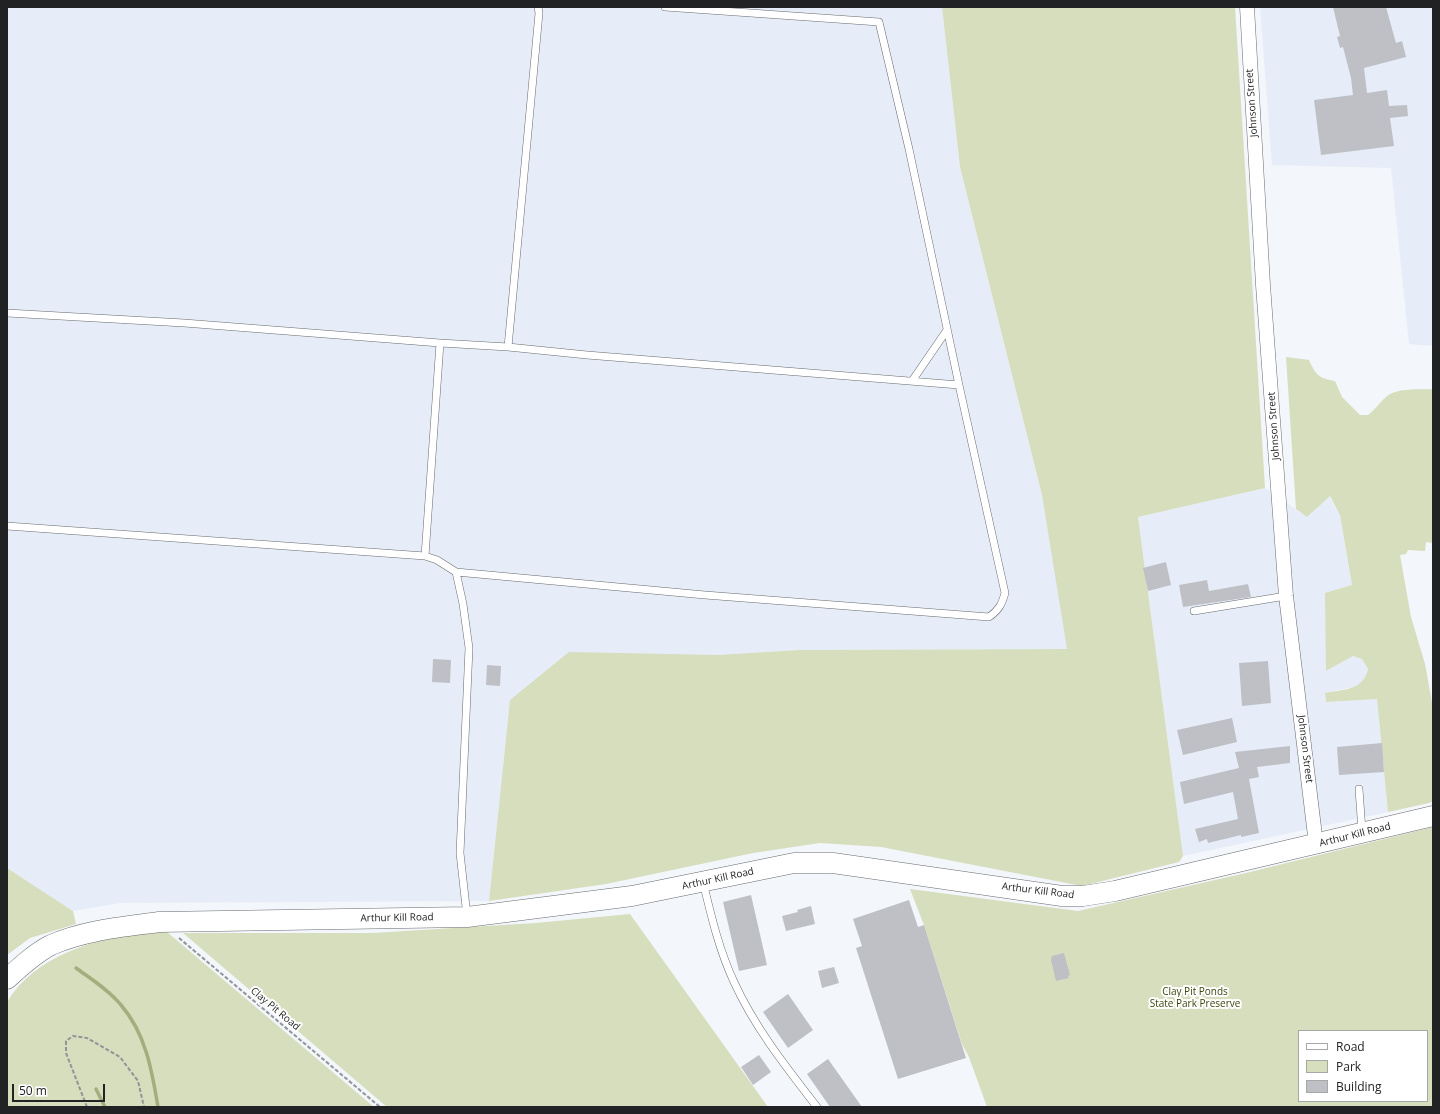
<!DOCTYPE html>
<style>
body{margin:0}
#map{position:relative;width:1440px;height:1114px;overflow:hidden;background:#f3f6fa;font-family:"Open Sans",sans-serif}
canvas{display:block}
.frame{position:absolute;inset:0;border:8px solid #212224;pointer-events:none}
.legend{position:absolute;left:1298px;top:1030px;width:130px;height:72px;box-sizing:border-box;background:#fff;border:1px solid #a6a7a7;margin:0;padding:5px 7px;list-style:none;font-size:12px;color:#212224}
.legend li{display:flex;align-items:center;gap:8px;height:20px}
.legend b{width:20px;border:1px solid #a6a7a7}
.scale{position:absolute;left:12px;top:1084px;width:93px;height:18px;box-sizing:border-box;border:2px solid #212224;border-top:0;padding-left:5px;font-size:12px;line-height:14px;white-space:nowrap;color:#212224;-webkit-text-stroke:3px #fff;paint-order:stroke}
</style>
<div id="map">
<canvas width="1440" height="1114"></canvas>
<div class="frame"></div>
<ul class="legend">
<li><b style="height:5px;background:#fff"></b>Road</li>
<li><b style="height:11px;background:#d6debd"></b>Park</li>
<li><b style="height:11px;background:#bec0c5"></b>Building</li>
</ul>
<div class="scale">50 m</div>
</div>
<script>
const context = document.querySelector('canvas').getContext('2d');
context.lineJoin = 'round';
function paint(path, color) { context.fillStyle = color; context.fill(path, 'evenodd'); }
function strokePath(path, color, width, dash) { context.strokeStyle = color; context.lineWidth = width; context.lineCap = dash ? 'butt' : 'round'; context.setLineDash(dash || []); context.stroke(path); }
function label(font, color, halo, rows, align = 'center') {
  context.font = font + ' "Open Sans",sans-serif'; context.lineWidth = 4; context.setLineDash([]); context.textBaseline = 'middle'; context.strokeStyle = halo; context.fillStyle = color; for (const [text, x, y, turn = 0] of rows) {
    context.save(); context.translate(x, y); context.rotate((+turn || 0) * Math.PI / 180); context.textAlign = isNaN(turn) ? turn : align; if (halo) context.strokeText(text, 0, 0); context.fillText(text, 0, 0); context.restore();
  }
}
const built = new Path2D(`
 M7,7H942L960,167L1042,495L1068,649L799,650L717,655L510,700L489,901L120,903L73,911L7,868Z
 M1260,7H1433V346L1409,344L1391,168L1272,165Z
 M1265,488L1307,517L1329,496L1340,515L1352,586L1327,671L1353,656L1362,659L1368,669L1365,679L1358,686L1325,693L1326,702L1377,699L1388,812L1183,856L1138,517Z`);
const green = new Path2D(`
 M942,7H1235L1265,488L1138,517L1183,856L1179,862L1082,886L881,847L820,843L753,853L606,884L489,901L510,700L569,652L717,655L799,650L1067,649L1042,495L960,167Z
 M1286,357L1309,360C1316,375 1318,378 1335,381L1342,397L1360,415H1368C1375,410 1379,403 1386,397C1397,387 1419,390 1433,389V543L1426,542L1425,551L1408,550L1406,554L1400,555L1411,617L1425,664L1433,708V801L1429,803L1388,812L1377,699L1326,702L1325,693C1344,689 1363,691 1368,669L1362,659L1353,656L1326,671L1325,593L1352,585L1340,515L1330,496L1307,517L1296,509Z
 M1433,827V1107H987L969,1057L962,1044L924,925L910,889L1078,911L1246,873ZM1299,1031H1427V1101H1299Z
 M7,868L73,911L76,924L30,938L7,955Z
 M630,914L768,1107H387L183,933H372L536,923Z
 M147,930L167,932L374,1107H7V1002C36,954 96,940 147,930Z`);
const stream = new Path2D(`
 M76,968C91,979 109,990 121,1005C146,1034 152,1071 158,1107
 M96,1089L105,1107`);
const building = new Path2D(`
 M1333,7H1386L1396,43L1402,41L1406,57L1364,68L1367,93L1387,90L1389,106L1407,105L1408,116L1390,118L1394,146L1321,155L1314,100L1353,95L1351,78L1343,47L1340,48L1337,37L1340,36Z
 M1166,562L1171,585L1148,591L1143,568Z
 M1207,580L1209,591L1248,584L1251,597L1183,607L1179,585Z
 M433,659L451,660L450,683L432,682Z
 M1268,661L1271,703L1242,706L1239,663Z
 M487,665L501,666L500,686L486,685Z
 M1232,718L1237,742L1183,755L1177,730Z
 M1382,743L1384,772L1339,775L1337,747Z
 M1290,746V763L1257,767L1259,777L1249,779L1259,833L1241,837V835L1208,843L1207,839L1199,842L1195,829L1238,819L1233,792L1184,804L1180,782L1239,768L1235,752Z
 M751,895L767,965L739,971L723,902Z
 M909,900L918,927L924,925L966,1058L898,1079L856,948L862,946L853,919Z
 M811,906L815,924L786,931L782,916L798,912L797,910Z
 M1064,953L1070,975L1068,976L1069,978L1056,981L1051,960L1052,956Z
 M834,967L839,983L822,988L818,971Z
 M788,994L813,1030L788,1048L763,1012Z
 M759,1055L771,1072L753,1085L741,1067Z
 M828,1059L862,1107H830L807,1074Z`);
const path = new Path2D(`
 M179,938L380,1107
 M87,1107L66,1053V1041L73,1036L87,1038L120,1057L138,1081L144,1107`);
const lane = new Path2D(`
 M7,313L184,323L440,343L425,556
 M440,343L508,347L587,355L959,385
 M508,347L539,13L538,7
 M912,381L947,330
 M7,526L425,556L437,560L456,572L705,595L989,617C999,610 1002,604 1005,593L959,385L909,149L879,22L665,7
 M456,572L463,604L469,648L460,853L467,916
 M1194,611L1286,596
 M1359,789L1362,831
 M703,882C711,915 719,950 734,982C755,1028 786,1067 817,1107`);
const street = new Path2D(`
 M1247,7L1263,285L1286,596L1316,844`);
const secondary = new Path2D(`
 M7,979C20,967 35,953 51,945C85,930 123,927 159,922L467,917L632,896L794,863H833L1062,896H1083L1115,891L1433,816`);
const streetNames = [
 ["Johnson Street",1252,103,-94],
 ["Johnson Street",1274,426,-94],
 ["Johnson Street",1305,749,83],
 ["Arthur Kill Road",1355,835,-14],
 ["Arthur Kill Road",718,879,-12],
 ["Arthur Kill Road",1038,891,7],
 ["Arthur Kill Road",397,918,-1],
 ["Clay Pit Road",275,1009,40]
];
const parkNames = [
 ["Clay Pit Ponds",1195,992],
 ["State Park Preserve",1195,1004]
];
paint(built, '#e6edf8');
paint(green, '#d6debd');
strokePath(stream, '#a3ad7d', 3.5);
paint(building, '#bec0c5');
strokePath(lane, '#686a6e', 8);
strokePath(street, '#686a6e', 15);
strokePath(secondary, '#686a6e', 21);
strokePath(path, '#929497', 2, [4, 2]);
strokePath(lane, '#fff', 7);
strokePath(street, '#fff', 14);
strokePath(secondary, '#fff', 20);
label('10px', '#212224', '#fff', streetNames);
label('10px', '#3c440b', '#fff', parkNames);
</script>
